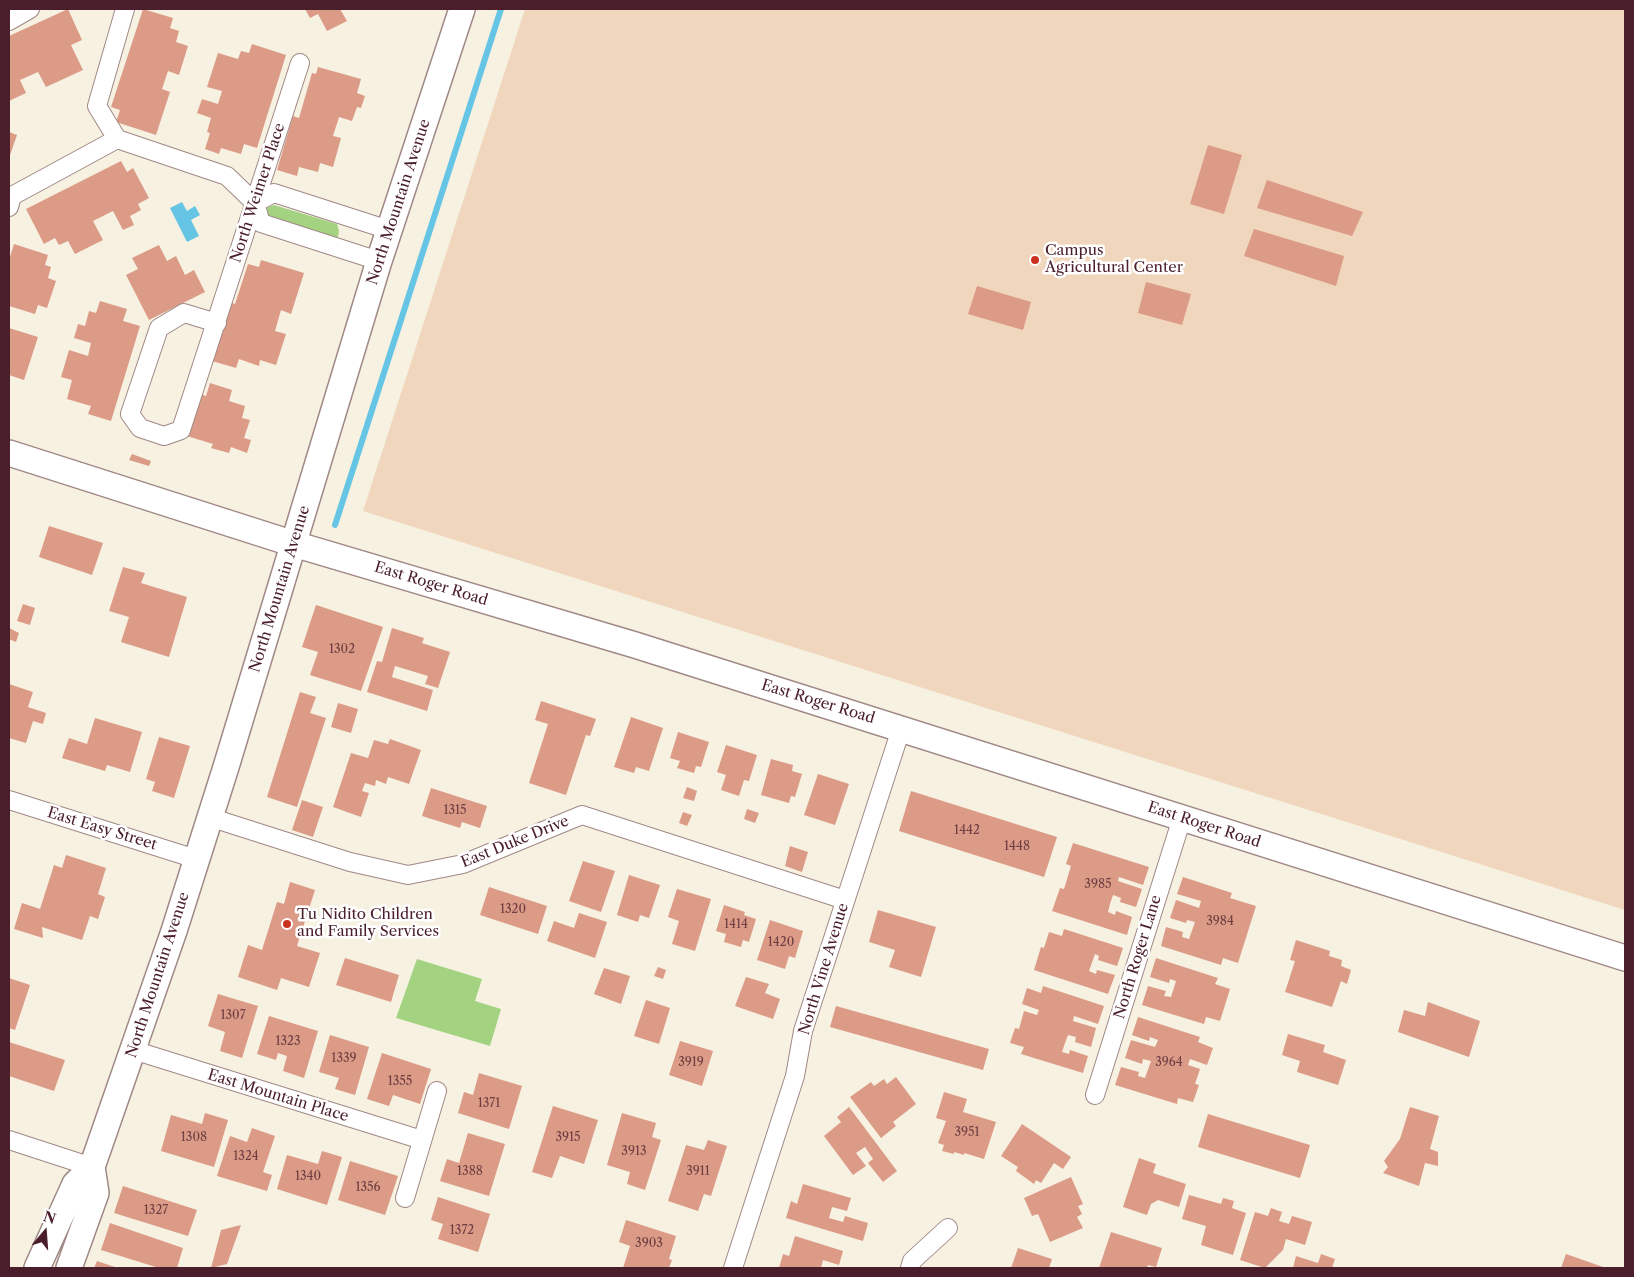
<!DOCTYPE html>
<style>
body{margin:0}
#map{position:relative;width:1634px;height:1277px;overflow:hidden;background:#f7f1e2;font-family:"Libre Caslon Text",serif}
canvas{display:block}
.frame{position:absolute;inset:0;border:10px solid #4a1f2b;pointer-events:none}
.north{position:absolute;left:20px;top:1207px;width:50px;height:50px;-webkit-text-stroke:4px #fff;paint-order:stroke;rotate:18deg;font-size:14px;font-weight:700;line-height:20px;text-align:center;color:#4a1f2b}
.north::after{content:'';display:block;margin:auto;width:18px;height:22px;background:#4a1f2b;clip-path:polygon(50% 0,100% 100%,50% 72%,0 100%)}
</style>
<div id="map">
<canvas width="1634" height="1277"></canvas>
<div class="frame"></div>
<div class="north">N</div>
</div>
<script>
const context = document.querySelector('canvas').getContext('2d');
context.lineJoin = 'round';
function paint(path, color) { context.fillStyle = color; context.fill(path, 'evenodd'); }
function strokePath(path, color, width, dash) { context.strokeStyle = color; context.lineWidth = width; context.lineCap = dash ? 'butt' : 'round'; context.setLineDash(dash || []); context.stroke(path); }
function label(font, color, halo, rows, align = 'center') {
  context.font = font + ' "Libre Caslon Text",serif'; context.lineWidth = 5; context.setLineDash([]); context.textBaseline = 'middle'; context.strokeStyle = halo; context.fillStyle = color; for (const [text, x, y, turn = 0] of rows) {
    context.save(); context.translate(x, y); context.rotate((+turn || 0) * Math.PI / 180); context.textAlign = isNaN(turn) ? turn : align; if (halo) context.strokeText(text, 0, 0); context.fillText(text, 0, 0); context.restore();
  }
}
const built = new Path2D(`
 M525,9H1625V910L363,511Z`);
const green = new Path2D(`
 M274,205L337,224C339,230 340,233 337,238L271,219L267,214L266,208Z
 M417,959L482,979L475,1001L501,1009L490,1046L396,1018Z`);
const water = new Path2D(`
 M182,202L187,211L195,206L200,215L191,220L199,236L187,242L170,208Z`);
const stream = new Path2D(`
 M335,525L501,9`);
const building = new Path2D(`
 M68,9L82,40L71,45L83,70L46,87L38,72L20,80L26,93L9,101V36Z
 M143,9L173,18L170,28L179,31L176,42L188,46L179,75L168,71L162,89L170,92L156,135L116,122L120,110L111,107Z
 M305,9H340L347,21L327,31L318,14L310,18Z
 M252,44L286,55L257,148L244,144L241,154L221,148L219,154L205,149L210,133L207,132L211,118L197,113L202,99L218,104L222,91L207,87L218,53L238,59L241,51L249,53Z
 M318,67L361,79L357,93L365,96L361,108L357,107L352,121L339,117L333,136L341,138L333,167L320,163L318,172L299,167L297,176L277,170L293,116L299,118L312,73L316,74Z
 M9,132L17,135L9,158Z
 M1208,145L1242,155L1224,214L1190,204Z
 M121,161L127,172L133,168L149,198L138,204L141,210L130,216L134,225L123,230L113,211L93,221L103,240L75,254L68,241L59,245L55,238L44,244L26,209Z
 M1267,180L1363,212L1352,236L1257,208Z
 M1254,229L1344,256L1336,286L1244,256Z
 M14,244L48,255L45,265L51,267L48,278L56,281L47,308L38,305L35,314L9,306V260Z
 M159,245L167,261L176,256L185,275L194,270L205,292L149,320L126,275L138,269L132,258Z
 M261,260L304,273L291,314L281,310L275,331L286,334L276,365L260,360L259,366L239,359L236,368L212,361L230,302L235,304L248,264L259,267Z
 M1146,282L1191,294L1182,325L1138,313Z
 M977,286L1031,302L1023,330L968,314Z
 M100,301L127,309L123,321L140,326L111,421L88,414L91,406L67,399L72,380L61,377L69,350L88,356L91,343L74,338L78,324L85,326L89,311L96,313Z
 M9,328L38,337L24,380L9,375Z
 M210,383L232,390L229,401L245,406L242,418L250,420L244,438L251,440L247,453L231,447L229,453L211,448L213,444L187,436L200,394L206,396Z
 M132,454L151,461L149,466L129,460Z
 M49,526L103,543L92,575L39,557Z
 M123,567L145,573L141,583L187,597L169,657L121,642L129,617L109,611Z
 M23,604L35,608L30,625L17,621Z
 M316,605L383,627L361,691L310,675L318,652L302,647Z
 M9,628L19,633L16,642L9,639Z
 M392,628L424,638L422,643L450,652L438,688L425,684L428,676L395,666L392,677L433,690L427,711L367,692L377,661L382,662Z
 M9,684L33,692L28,707L46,713L43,724L33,721L26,743L9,738Z
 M300,692L316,697L310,713L326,718L297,807L267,797Z
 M541,701L596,719L590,736L586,735L566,795L529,783L548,724L535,720Z
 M338,703L358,709L351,733L331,727Z
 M631,717L663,728L649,771L636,767L634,773L614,767Z
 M95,718L142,732L130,772L107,765L105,771L62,758L69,738L87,744Z
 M678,732L709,742L701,767L696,766L694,773L677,768L680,761L670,758Z
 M159,737L190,746L174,798L152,791L155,782L146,779Z
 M390,739L421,750L409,784L388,777L386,784L376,780L375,786L365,783L362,791L369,793L361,817L333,807L351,753L368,758L374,740L388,744Z
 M726,745L757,755L749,781L744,780L739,796L721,790L726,775L717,772Z
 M771,759L793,765L792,771L802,774L795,797L791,796L789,803L761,795Z
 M818,774L849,784L835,825L804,815Z
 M687,787L697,791L694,801L683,798Z
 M431,788L487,806L480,828L462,822L460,828L422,816Z
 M911,791L1057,837L1044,877L899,831Z
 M302,800L323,807L313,837L292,830Z
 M747,809L759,813L755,823L744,819Z
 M683,812L692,815L687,826L679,823Z
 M1073,843L1149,867L1143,885L1119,877L1118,881L1142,889L1136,907L1120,902L1121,898L1113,895L1110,904L1108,912L1115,915L1116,911L1132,917L1127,935L1052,911L1060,888L1064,889L1071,866L1066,864Z
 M790,846L808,852L802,872L785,866Z
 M66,855L106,868L98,894L105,897L98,919L90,916L82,940L42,927L43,938L14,929L22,903L40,909L54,865L62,868Z
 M583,861L615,871L601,912L569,901Z
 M629,875L660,885L649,918L640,915L638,922L617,915Z
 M1183,877L1232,893L1230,898L1256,906L1238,963L1223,958L1221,965L1161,946L1166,927L1183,932L1182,937L1189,939L1195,922L1187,920L1186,923L1170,918L1176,900L1199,908L1201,901L1177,894Z
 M290,882L315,890L297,946L320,953L309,987L281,978L277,990L238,977L248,945L262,950L277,902L284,904Z
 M489,887L547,906L538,934L480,915Z
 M677,889L711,899L695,951L672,944L679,921L668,917Z
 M724,905L745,912L744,915L756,919L749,942L743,940L741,947L724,942L726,934L716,931Z
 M878,910L936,927L921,977L889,967L895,950L869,942Z
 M579,913L607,922L595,958L547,941L554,921L574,928Z
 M770,920L803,931L795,958L789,956L785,969L757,960Z
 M1064,929L1123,948L1117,966L1098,960L1099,956L1095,954L1089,971L1096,974L1097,970L1115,975L1108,994L1034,970L1041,947L1044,948L1049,932L1062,936Z
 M1296,940L1330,951L1329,956L1342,960L1341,966L1351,970L1347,984L1341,981L1332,1007L1285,992L1295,961L1290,960Z
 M345,958L399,975L391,1002L336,985Z
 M1156,958L1218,978L1215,984L1230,989L1220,1021L1206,1017L1204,1024L1142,1005L1148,986L1166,991L1164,996L1171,997L1176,981L1170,979L1169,983L1150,977Z
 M658,967L666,970L663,979L654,976Z
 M604,968L630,976L621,1004L594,994Z
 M746,977L769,984L765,993L780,999L773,1019L735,1006Z
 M9,978L30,985L15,1030L9,1028Z
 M1043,986L1104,1006L1098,1024L1074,1016L1073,1021L1096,1028L1091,1047L1075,1042L1076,1037L1068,1035L1065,1043L1062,1052L1069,1054L1070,1050L1088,1056L1083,1073L1021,1054L1024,1047L1010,1043L1015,1028L1019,1029L1024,1011L1037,1015L1039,1010L1022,1004L1027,988L1041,993Z
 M218,994L258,1006L242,1058L220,1051L225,1032L208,1026Z
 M646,1000L670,1008L659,1044L634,1036Z
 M1428,1002L1480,1021L1469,1057L1398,1032L1404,1010L1425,1016Z
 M836,1006L989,1049L983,1070L830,1027Z
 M269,1016L318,1031L304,1078L283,1071L287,1056L278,1053L276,1060L257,1054Z
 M1138,1017L1200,1037L1198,1042L1213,1048L1207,1065L1190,1059L1188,1065L1200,1069L1195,1084L1199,1085L1193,1102L1178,1098L1177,1104L1115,1085L1121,1067L1139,1072L1138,1076L1145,1078L1151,1061L1143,1059L1142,1064L1125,1058L1131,1040L1155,1047L1158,1040L1150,1037L1149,1041L1132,1035Z
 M1288,1034L1325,1045L1323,1052L1346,1060L1338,1085L1297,1072L1300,1061L1282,1055Z
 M330,1035L369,1047L355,1095L335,1089L339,1078L319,1072Z
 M680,1041L713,1051L702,1086L669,1075Z
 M9,1042L65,1060L54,1091L9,1076Z
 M382,1053L431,1069L420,1104L393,1095L389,1106L367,1099Z
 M479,1073L522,1086L509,1129L458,1113L464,1092L473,1095Z
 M896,1077L916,1104L893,1122L896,1126L881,1138L850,1097L871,1082L874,1086L884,1079L887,1084Z
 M944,1092L967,1099L963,1112L996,1122L984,1159L964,1153V1155L954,1152V1154L942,1151L944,1145L938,1143L946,1121L936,1118Z
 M553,1106L598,1120L584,1164L560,1156L552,1178L532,1172Z
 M849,1107L897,1171L883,1182L868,1163L873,1159L865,1147L856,1153L866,1166L853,1175L824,1136L841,1122L837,1117Z
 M1410,1107L1439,1116L1430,1149L1438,1152V1166L1425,1163L1419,1186L1383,1173L1388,1167L1384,1161L1400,1139Z
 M205,1113L228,1120L214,1167L161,1151L171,1115L202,1124Z
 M622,1113L656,1123L652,1137L661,1140L645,1190L627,1184L630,1172L607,1165Z
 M1208,1114L1310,1145L1300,1178L1198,1147Z
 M1022,1124L1071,1157L1063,1169L1054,1163L1041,1183L1036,1180L1034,1184L1016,1171L1018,1167L1001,1156Z
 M252,1128L275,1136L263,1172L272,1175L267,1191L217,1176L230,1136L247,1142Z
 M468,1133L505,1144L489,1196L440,1181L447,1159L459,1163Z
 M708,1140L727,1146L711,1196L704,1194L698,1211L668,1201L686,1145L704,1150Z
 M322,1151L342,1157L327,1205L277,1189L287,1155L318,1164Z
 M1139,1158L1156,1164L1153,1173L1186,1184L1179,1207L1158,1200L1151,1204L1147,1215L1123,1207Z
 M350,1161L398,1176L385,1215L338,1200Z
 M1071,1177L1083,1204L1078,1206L1082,1214L1077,1217L1083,1228L1050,1242L1038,1214L1032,1216L1024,1198Z
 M803,1184L851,1198L847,1211L832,1207L829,1218L843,1222L845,1216L868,1223L863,1241L786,1218L791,1201L797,1204Z
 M123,1186L197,1210L188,1236L114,1213Z
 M1189,1195L1221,1204L1223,1198L1234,1201L1232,1208L1246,1213L1233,1255L1201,1245L1206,1226L1182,1219Z
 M438,1197L490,1214L478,1252L438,1239L443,1224L431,1220Z
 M1271,1208L1282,1212L1279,1221L1289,1224L1292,1216L1312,1222L1305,1245L1286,1239L1283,1250L1265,1268L1240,1260L1255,1212L1268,1216Z
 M626,1220L676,1236L669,1259L672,1260L669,1268H623L630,1246L619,1242Z
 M110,1223L183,1248L177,1268H159L101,1250Z
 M241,1225L227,1264L211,1268L221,1230Z
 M1111,1232L1162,1248L1156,1267L1148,1265L1147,1268H1099Z
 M795,1236L843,1251L839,1265L823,1260L821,1268H779L783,1254L789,1256Z
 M1018,1248L1052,1259L1049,1268H1011Z
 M1321,1254L1335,1259L1332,1268H1293L1296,1256L1318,1263Z
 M1566,1254L1606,1268H1561Z
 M97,1261L118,1268H94Z`);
const street = new Path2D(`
 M125,9L97,106L117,139L227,176L255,203L261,223L379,261
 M9,21L30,9
 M255,203L274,193L389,230
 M9,207L12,196L117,139
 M217,323L184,313L159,328L130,414L140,428L164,436L181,430L300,63
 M9,800L196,859
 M209,817L350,862L408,875L463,864L582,815L845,900
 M133,1050L422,1140
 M1095,1095L1182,818
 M9,1140L92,1167
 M405,1198L437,1091
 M733,1268L795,1076L803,1031L901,729
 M910,1268L912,1261L948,1228`);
const secondary = new Path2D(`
 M9,453L294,544L635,645L1625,958
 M37,1268L75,1184L92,1167L174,931L226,767L379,261L462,9
 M69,1268L96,1193L92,1167`);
const markers = [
 [1035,260,5,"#c8321e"],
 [287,924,5,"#c8321e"]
];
const numberNames = [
 ["1302",342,650],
 ["1315",455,811],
 ["1442",967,831],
 ["1448",1017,847],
 ["3985",1098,885],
 ["1320",513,910],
 ["3984",1220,922],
 ["1414",736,925],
 ["1420",781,943],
 ["1307",233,1016],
 ["1323",288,1042],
 ["1339",344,1059],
 ["3919",691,1063],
 ["3964",1169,1063],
 ["1355",400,1082],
 ["1371",489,1104],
 ["3951",967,1133],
 ["1308",194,1138],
 ["3915",568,1138],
 ["3913",634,1152],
 ["1324",246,1157],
 ["1388",470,1172],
 ["3911",698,1172],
 ["1340",308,1177],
 ["1356",368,1188],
 ["1327",156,1211],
 ["1372",462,1231],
 ["3903",649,1244]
];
const streetNames = [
 ["North Weimer Place",258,193,-72],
 ["North Mountain Avenue",399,202,-72],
 ["East Roger Road",431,584,17],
 ["North Mountain Avenue",280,589,-73],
 ["East Roger Road",818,702,17],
 ["East Roger Road",1204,825,18],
 ["East Easy Street",102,829,17],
 ["East Duke Drive",515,842,-22],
 ["North Roger Lane",1138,957,-73],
 ["North Vine Avenue",824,969,-73],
 ["North Mountain Avenue",158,975,-72],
 ["East Mountain Place",278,1096,17]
];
const poiNames = [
 ["Campus",1045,251],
 ["Agricultural Center",1045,268],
 ["Tu Nidito Children",297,915],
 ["and Family Services",297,932]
];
paint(built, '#f0d6bc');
paint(green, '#a3d381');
paint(water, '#66c5e4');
strokePath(stream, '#66c5e4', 6);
paint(building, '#db9b86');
strokePath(street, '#a08886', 20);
strokePath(secondary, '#a08886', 28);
strokePath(street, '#fff', 18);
strokePath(secondary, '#fff', 25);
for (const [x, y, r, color] of markers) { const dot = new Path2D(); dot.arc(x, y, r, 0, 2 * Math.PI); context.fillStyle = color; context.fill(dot); strokePath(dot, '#fff', 2); }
label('12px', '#6e3e42', null, numberNames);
label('15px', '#4a1f2b', '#fff', streetNames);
label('15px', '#4a1f2b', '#fff', poiNames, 'left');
</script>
